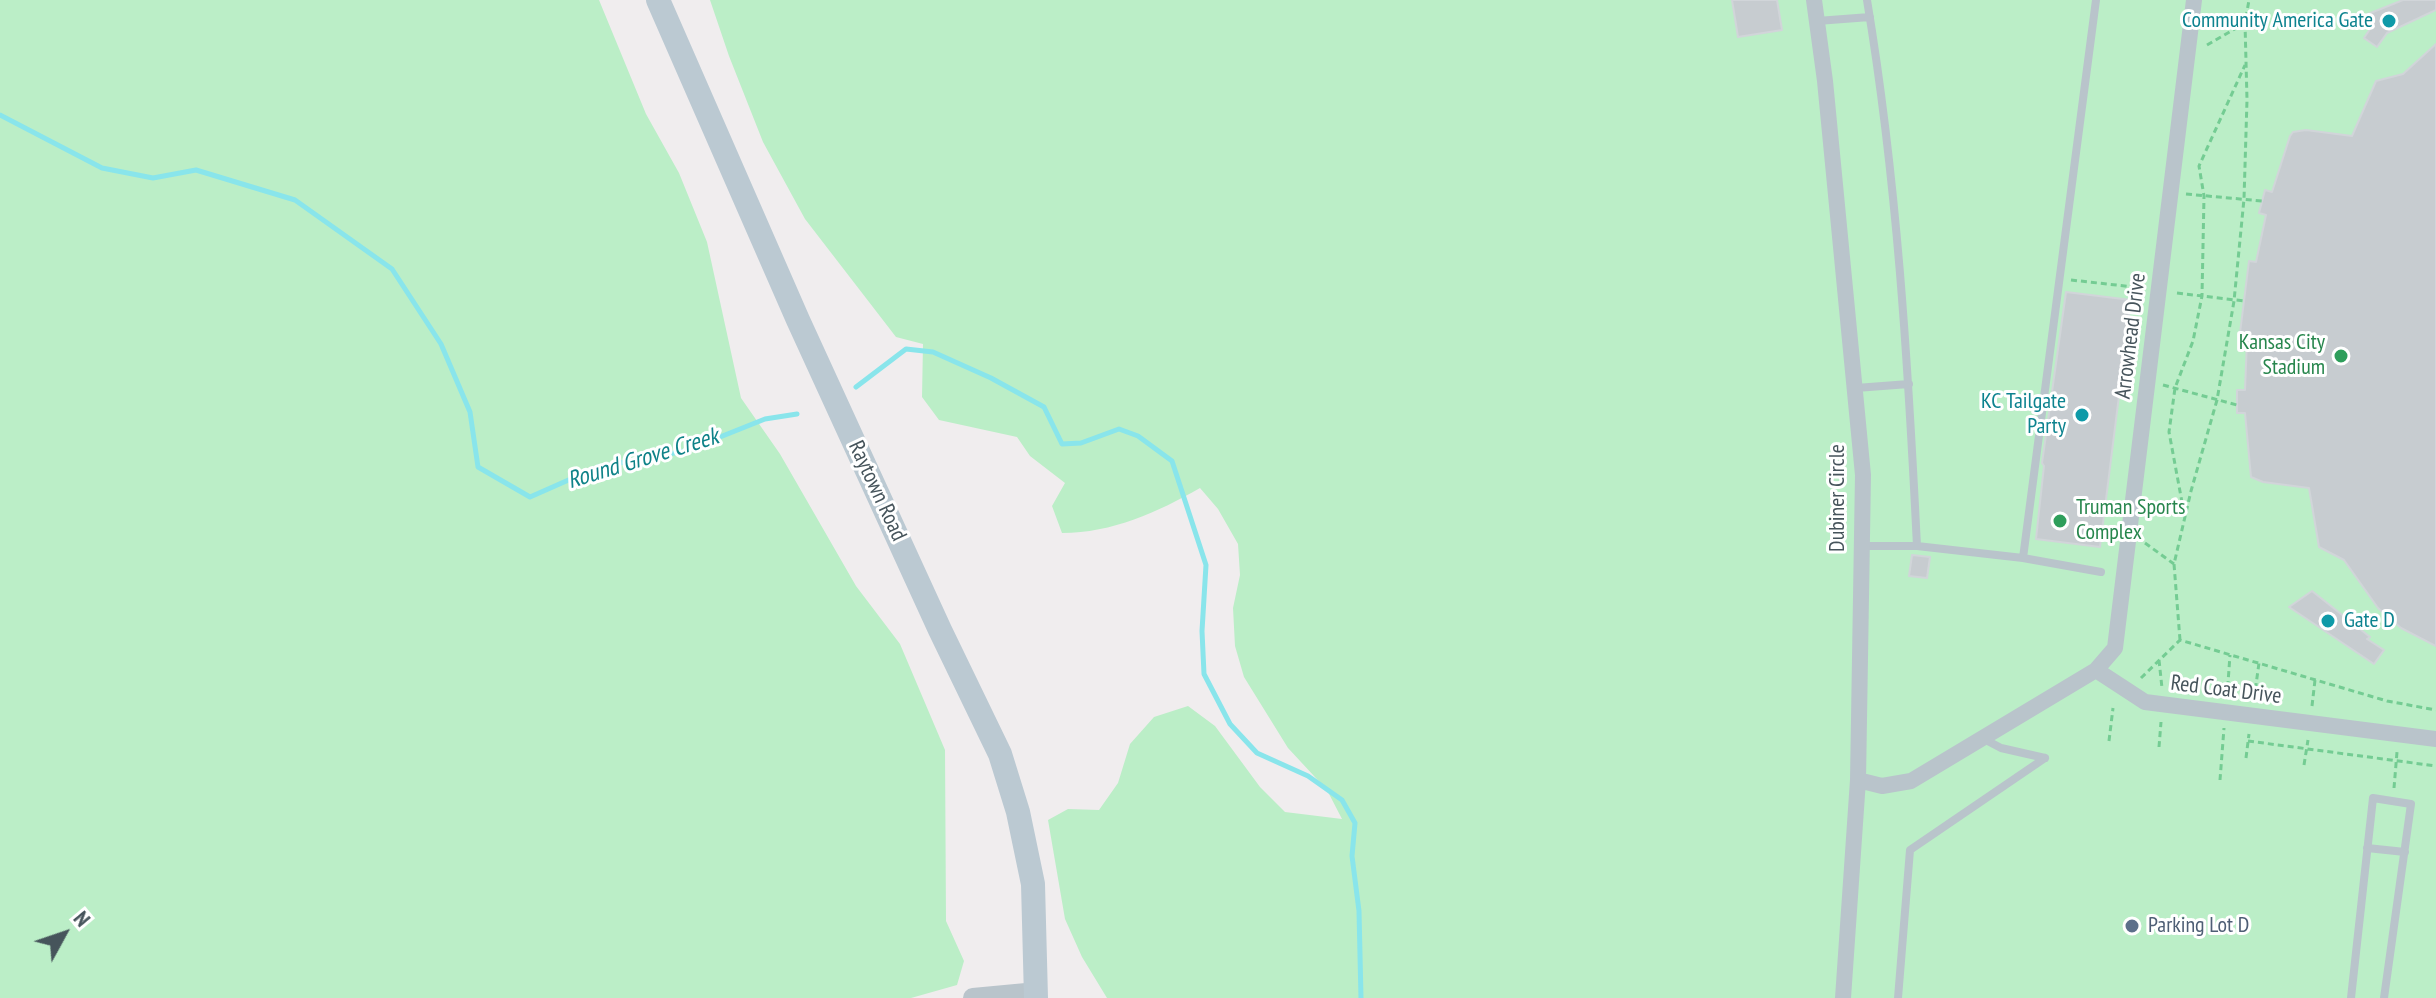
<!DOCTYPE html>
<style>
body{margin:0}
#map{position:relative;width:2436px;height:998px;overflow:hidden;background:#f0edee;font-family:"PT Sans Narrow",sans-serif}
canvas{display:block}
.north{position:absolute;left:24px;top:894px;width:80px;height:80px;-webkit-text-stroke:6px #fff;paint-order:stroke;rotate:50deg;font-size:22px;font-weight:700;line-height:32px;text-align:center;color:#46545b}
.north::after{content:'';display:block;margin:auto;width:28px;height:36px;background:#46545b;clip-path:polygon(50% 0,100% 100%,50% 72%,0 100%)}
</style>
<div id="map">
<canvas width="2436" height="998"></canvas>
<div class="north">N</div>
</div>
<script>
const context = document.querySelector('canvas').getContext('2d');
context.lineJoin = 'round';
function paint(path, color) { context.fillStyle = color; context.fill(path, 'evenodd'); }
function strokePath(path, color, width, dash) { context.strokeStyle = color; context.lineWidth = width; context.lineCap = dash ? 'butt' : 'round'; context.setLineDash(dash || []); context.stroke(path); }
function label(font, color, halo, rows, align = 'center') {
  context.font = font + ' "PT Sans Narrow",sans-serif'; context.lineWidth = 6; context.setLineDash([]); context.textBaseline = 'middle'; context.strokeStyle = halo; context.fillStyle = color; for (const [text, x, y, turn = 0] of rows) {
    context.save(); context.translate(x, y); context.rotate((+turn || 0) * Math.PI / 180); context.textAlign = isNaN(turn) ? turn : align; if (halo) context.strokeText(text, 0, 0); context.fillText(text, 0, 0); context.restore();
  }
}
const green = new Path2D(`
 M0,0H599L646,114L679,173L707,242L741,398L780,454L856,586L900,644L945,750L946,921L964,961L957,985L911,998H0Z
 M710,0H2436V998H1107L1082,957L1065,919L1048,820L1068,809L1099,810L1118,783L1130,744L1154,717L1188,706L1215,726L1260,787L1285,812L1342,819L1327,790L1288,748L1244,677L1235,646L1233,608L1240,575L1238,544L1218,509L1200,488C1158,512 1112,533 1062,533L1052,506L1065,483L1030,456L1017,437L939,420L922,397L923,344L896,337L805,219L763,142L729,56Z`);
const stream = new Path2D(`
 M0,115L102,168L153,178L196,170L295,200L392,269L441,344L470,412L478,467L530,497L598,467L685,451L765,419L797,414
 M856,387L906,349L933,352L991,378L1044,407L1062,444L1081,443L1119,429L1138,436L1172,461L1206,565L1202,631L1204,674L1230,724L1257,753L1308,776L1342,800L1355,823L1352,856L1359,911L1361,998`);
const building = new Path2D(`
 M1732,0H1777L1782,30L1738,37Z
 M2403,0H2436V10L2387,33L2377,47L2364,38L2372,26L2363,16Z
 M2436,44V646L2401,628L2378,608L2344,560L2319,547L2309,488L2263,482L2251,477L2245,413H2237V390H2245L2247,341H2239L2249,261L2256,262L2266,215L2259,213L2265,190L2272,192L2290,136L2293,132L2306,130L2352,136L2376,81L2403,74Z
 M2066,292L2131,300L2100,547L2036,539L2044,466L2042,463Z
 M1912,555L1930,557L1927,578L1909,576Z
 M2312,591L2370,637L2367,639L2384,650L2374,664L2289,607Z`);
const path = new Path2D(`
 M2207,45L2245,23
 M2186,194L2262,201
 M2071,280L2143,288
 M2177,293L2244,301
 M2163,385L2237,405
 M2184,513L2169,432L2175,388L2193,341L2202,296L2204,196L2199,166L2245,65
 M2145,543L2174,564
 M2180,640L2174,564L2191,491L2217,400L2234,301L2244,199L2247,100L2245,23L2249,0
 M2159,660L2162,688
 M2141,678L2180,640L2387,701L2436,710
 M2227,697L2230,655
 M2254,699L2259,663
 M2312,706L2315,680
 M2109,741L2113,708
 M2248,741L2436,766
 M2159,747L2161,722
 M2246,758L2249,734
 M2304,765L2308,740
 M2220,780L2224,728
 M2394,788L2397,752`);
const service = new Path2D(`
 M1867,0C1897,180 1908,363 1917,546L2023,558L2096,0
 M1817,21L1870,17
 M1856,388L1909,384
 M1862,546H1917
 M2023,558L2101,572
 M1982,738L2001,748L2045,758
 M2367,848L2405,852
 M1898,998L1910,850L2045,758
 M2351,998L2373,798L2411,804L2384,998`);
const minor = new Path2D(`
 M1814,0L1825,81L1863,475L1858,780L1843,998
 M2096,670L2115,648L2194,0
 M1858,780L1882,786L1911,781L2096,670L2145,702L2436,739`);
const tertiary = new Path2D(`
 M973,998L1037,992`);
const secondary = new Path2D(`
 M658,0L798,320L940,630L1000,754L1018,812L1033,884L1036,998`);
const markers = [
 [2389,21,8,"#0f9aa8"],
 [2341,356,8,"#2e9e5b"],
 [2082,415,8,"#0f9aa8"],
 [2060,521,8,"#2e9e5b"],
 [2328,621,8,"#0f9aa8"],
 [2132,926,8,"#5c6f8a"]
];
const cultureNames = [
 ["Community America Gate",2373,21],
 ["KC Tailgate",2066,402],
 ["Party",2066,427],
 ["Gate D",2344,621,"left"]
];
const streetNames = [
 ["Arrowhead Drive",2131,336,-83],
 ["Raytown Road",877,491,65],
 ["Dubiner Circle",1838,498,-90],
 ["Red Coat Drive",2226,690,7]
];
const leisureNames = [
 ["Kansas City",2325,343],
 ["Stadium",2325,368],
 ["Truman Sports",2076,508,"left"],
 ["Complex",2076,533,"left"]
];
const serviceNames = [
 ["Parking Lot D",2148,926]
];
const waterNames = [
 ["Round Grove Creek",643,459,-17]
];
paint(green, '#bbeec7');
strokePath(stream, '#89e5eb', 5);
paint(building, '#c7ccd0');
strokePath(building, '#d1d5d9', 2);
strokePath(path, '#74cc93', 3, [6, 4]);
strokePath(service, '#b9c4cb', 8);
strokePath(minor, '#b9c4cb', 16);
strokePath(tertiary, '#b9c4cb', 20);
strokePath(secondary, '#bbc9d2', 24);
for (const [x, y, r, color] of markers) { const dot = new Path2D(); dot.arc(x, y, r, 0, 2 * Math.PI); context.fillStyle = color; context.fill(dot); strokePath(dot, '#fff', 3); }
label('22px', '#0d838f', '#fff', cultureNames, 'right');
label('22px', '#46545b', '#fff', streetNames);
label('22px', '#27864d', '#fff', leisureNames, 'right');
label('22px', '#4e5e75', '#fff', serviceNames, 'left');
label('italic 24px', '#0e8288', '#fff', waterNames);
</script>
